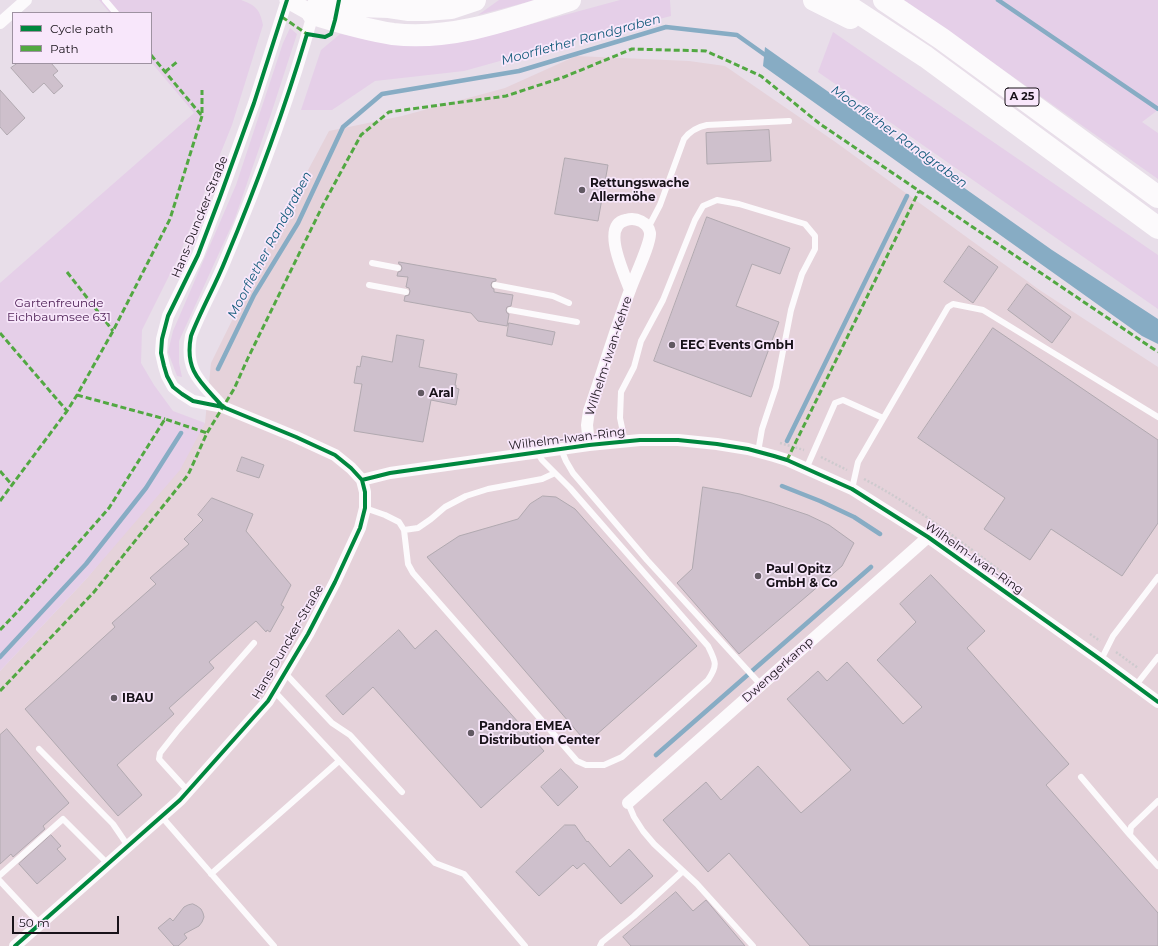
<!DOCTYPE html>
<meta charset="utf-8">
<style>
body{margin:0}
#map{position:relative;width:1158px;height:946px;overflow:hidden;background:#e8dee9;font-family:Montserrat,sans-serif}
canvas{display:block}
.legend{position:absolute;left:12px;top:12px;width:140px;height:52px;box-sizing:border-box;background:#f8e7fb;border:1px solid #9e92a1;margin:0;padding:5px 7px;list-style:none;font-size:12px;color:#181219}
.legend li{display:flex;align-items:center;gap:8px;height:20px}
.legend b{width:20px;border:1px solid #9e92a1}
.scale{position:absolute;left:12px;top:916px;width:107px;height:18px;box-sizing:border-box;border:2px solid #181219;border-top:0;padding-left:5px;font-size:12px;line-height:14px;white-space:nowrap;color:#181219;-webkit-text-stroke:3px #f8e7fb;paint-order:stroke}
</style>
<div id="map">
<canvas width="1158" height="946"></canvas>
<ul class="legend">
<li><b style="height:5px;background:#00873e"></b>Cycle path</li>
<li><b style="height:5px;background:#52a842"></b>Path</li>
</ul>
<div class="scale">50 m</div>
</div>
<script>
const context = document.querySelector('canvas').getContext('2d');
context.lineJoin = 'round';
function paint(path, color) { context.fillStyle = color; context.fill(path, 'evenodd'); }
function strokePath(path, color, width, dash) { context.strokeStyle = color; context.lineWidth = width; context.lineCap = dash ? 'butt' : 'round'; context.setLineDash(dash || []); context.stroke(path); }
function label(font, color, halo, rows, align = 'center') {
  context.font = font + ' Montserrat,sans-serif'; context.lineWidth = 3.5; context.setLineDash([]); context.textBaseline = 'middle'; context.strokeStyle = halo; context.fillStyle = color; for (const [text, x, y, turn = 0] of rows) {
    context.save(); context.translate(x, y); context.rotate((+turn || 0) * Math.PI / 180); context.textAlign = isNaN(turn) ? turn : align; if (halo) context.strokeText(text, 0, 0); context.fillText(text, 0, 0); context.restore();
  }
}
const industrial = new Path2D(`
 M576,56L689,61L725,66L834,141L1041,291L1158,367V946H0V671L88,577L205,423L211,363L284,215L329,131L402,116L505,88Z`);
const green = new Path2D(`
 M99,0H241C256,5 260,10 263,25L232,125L178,258L142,330L141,363L154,385L173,411L205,423L180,470L88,577L0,671V283L194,113L151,62V13H110Z
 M499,0H535L478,15Z
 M620,0H670L671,16L561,44L464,71L375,81L332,110H301L321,50L340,34L417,45L480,38Z
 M904,0H1158V110L1142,122L1158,133V179Z
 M290,28L297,34L270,117L235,218L179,341V363L182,377L177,376L168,352L173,331L236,185L283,43Z
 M833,32L1158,255V309L818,72Z`);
const water = new Path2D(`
 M765,47L1052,250L1158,319V344L1142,336L763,66Z`);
const stream = new Path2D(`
 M998,0L1158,109
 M218,369L254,295L298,223L343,127L382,94L519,71L666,27L737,35L768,57
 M787,441L907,196
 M782,486L820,501L854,517L880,534
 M0,657L86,564L146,488L181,433
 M656,755L871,567`);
const building = new Path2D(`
 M18,63H51L58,71L53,75L63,86L54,94L44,83L33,93L11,68Z
 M0,90L25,118L7,135L0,127Z
 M769,130L771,161L707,164L706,133Z
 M565,158L608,165L598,221L555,214Z
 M707,217L790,248L780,274L752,264L736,306L779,322L751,397L654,361Z
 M969,246L998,267L973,303L944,282Z
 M399,262L496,279V281L492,282L491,285L492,288L494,289V292L513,295L511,306L507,307L506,310L507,313L509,314L507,326L478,321L471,313L404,301L405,296L409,295L410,291L409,288L406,287L408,277L397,276L398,272L401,271L402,268L401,265L399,264Z
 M1027,284L1071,317L1052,343L1008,310Z
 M509,323L555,332L552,345L507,336Z
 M993,328L1158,440V523L1122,576L1051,529L1030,560L984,529L1005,498L918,438Z
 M397,335L424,340L419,367L457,374L455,385H456V388L459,389L456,405L431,400L423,442L354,431L362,384L354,383L357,366L360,367L362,356L392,362Z
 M242,457L264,465L259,478L237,471Z
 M703,487L740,494L772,503L808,515L829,525L854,543L842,566L739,654L677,583L692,569Z
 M543,496L556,497L575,509L697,646L587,743L427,557L459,536L518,519L530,504Z
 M212,498L253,514L246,531L291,585L281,605L284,607L270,632L267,630L266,632L256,621L209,662L214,668L169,708L174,714L117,765L142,795L118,816L25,709L115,627L112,623L156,584L150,578L189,544L184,539L203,520L198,515Z
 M931,575L985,631L967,648L1069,764L1046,785L1158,913V946H810L729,853L708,872L663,820L706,782L721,800L758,766L801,813L851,770L787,699L818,671L827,681L847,662L903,724L922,707L877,660L916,622L900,604Z
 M399,630L415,649L436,630L544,751L481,808L373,687L343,715L326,696Z
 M7,729L69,803L43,826L45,829L13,857L11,854L0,864V735Z
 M561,769L578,787L558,806L541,787Z
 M565,825H575L587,842L588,841L610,867L629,849L653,876L621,904L584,863L577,869L573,865L539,896L516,872Z
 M51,835L61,846L57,849L66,859L37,884L19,864Z
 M676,892L693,911L706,900L745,946H631L623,937Z
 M193,904L197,906L201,909L203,913L204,917L202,922L199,926L184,934L187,938L178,946H174L158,928L170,918L173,921L184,907L188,905Z`);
const path = new Path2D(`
 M780,443L804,450
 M821,457L847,470
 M864,479C916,506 962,543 1009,577
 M1090,634L1100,641
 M1116,652L1138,668`);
const lane = new Path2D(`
 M105,0L116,13
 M648,228L660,205L684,139C690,131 697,127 707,125L789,121
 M372,263L398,268
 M369,285L406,292
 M495,285L553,296L569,303
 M510,310L577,322
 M625,442L620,418L621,392L634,367L641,341L663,300L695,220L703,206L717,200L739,204L805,224L815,236V249L802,274L791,310L776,387L762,429L758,452
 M561,449L566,461L573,473L647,560L761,685
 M806,469L835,403L843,400L883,418
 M852,489L858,462L948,307L953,304L983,310L1158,417
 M365,508L385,515L399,522L404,530L408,564L413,573L492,663L577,761L586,765H604L622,757L708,680C718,665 716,662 708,646L570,488L542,460L537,452
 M404,530L418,528L431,519L445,507L466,496L488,489L542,479L555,473
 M1101,660L1113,636L1158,577
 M285,673L332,723L350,735L402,792
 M1136,685L1158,657
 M274,691L435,863L464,874L525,946
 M39,749L113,824L128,846
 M1081,777L1130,835
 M188,791L159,759L160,753L178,730L254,643
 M1158,801L1131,827L1130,835L1158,866
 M628,803L634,817L643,831L654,844L697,884L753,946
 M162,817L274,946
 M211,874L339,761
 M0,875L63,819L108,864
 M0,881L40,924
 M600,946L602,942L634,916L683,871`);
const street = new Path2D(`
 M0,23L26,0
 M223,407C202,383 184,372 191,336C201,310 215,286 225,261C259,181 290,98 313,14
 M589,445L587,425L589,411C603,371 615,330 630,290C634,278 651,243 650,233C648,222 636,217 626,220C600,225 625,275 630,290
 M362,480L390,473L589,445L640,440H678L717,444L748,449L774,456L787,460L852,489L928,537L1101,660L1158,702
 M628,803L928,537
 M15,946L180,800L268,701L308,634L335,582L360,528L365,508V492L362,480L351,468L335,455L296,437L223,407L193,401L182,394L173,387L167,376L164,366L161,353L162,339L168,316L198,255L220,197L254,103L287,0`);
const secondary = new Path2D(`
 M288,0L313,14L317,0`);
const highway = new Path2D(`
 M333,0L359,6L389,7L409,10H426L451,8L475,0
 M814,0L850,18
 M839,0L926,57L1158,228
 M884,0L942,39L1158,197
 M313,14C339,22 366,30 393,34C454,41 513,18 570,0`);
const quiet = new Path2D(`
 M282,17L307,34L311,35
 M151,55L202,116
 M165,72L178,61
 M67,272L113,331
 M0,333L67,411
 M77,395L165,419
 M787,460L919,191
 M0,471L12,485
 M0,501L67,411L77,395L113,331L170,219L202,116V90
 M0,630L21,608L109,508L165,419L207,433
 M0,691L94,592L188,475L207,433L234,389L248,358L323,205L361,135L389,112L506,96L564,77L632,49L706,51L761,76L820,124L1158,352`);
const cycleway = new Path2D(`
 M223,407C202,383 184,372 191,336C201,310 215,286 225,261C256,187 284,111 307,34L325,37L331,34L335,20L339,0
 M362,480L390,473L589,445L640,440H678L717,444L748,449L774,456L787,460L852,489L928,537L1101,660L1158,702
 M15,946L180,800L268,701L308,634L335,582L360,528L365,508V492L362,480L351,468L335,455L296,437L223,407L193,401L182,394L173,387L167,376L164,366L161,353L162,339L168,316L198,255L220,197L254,103L287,0`);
const markers = [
 [582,190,4,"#615962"],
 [672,345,4,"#615962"],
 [421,393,4,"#615962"],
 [758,576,4,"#615962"],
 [114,698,4,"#615962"],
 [471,733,4,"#615962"]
];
const shields = [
 [1022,97,34]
];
const shieldNames = [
 ["A 25",1022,97]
];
const poiNames = [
 ["Rettungswache",590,183],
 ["Allermöhe",590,197],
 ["EEC Events GmbH",680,345],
 ["Aral",429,393],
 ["Paul Opitz",766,569],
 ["GmbH & Co",766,583],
 ["IBAU",122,698],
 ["Pandora EMEA",479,726],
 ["Distribution Center",479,740]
];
const streetNames = [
 ["Hans-Duncker-Straße",200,217,-68],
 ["Wilhelm-Iwan-Kehre",609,356,-72],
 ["Wilhelm-Iwan-Ring",567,439,-7],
 ["Wilhelm-Iwan-Ring",974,558,35],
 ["Hans-Duncker-Straße",288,642,-60],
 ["Dwengerkamp",778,670,-42]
];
const parkNames = [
 ["Gartenfreunde",59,303],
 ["Eichbaumsee 631",59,317]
];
const waterNames = [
 ["Moorflether Randgraben",581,40,-15],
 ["Moorflether Randgraben",899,137,36],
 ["Moorflether Randgraben",270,245,-62]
];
paint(industrial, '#e5d2da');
paint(green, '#e5cfe8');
paint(water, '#87acc4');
strokePath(stream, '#87acc4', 4.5);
paint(building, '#cec0cc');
strokePath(building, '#b1a9b0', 1);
strokePath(path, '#cecace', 2.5, [2, 2]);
strokePath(lane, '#fcfafc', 6);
strokePath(street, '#fcfafc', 12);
strokePath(secondary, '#fcfafc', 17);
strokePath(highway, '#fcfafc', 22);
strokePath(quiet, '#52a842', 3, [6, 3]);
strokePath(cycleway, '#00873e', 4);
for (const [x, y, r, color] of markers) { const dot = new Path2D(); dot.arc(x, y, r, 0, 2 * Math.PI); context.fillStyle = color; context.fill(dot); strokePath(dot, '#f8e7fb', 1.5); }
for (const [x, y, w] of shields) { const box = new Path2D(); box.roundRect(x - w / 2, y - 9, w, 18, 3); context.fillStyle = '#f8e7fb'; context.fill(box); strokePath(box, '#181219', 1); }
label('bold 11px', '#181219', null, shieldNames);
label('bold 12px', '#181219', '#f8e7fb', poiNames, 'left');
label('12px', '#181219', '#f8e7fb', streetNames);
label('12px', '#4b1d53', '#f8e7fb', parkNames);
label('italic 13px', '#145c7b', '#f8e7fb', waterNames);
</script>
